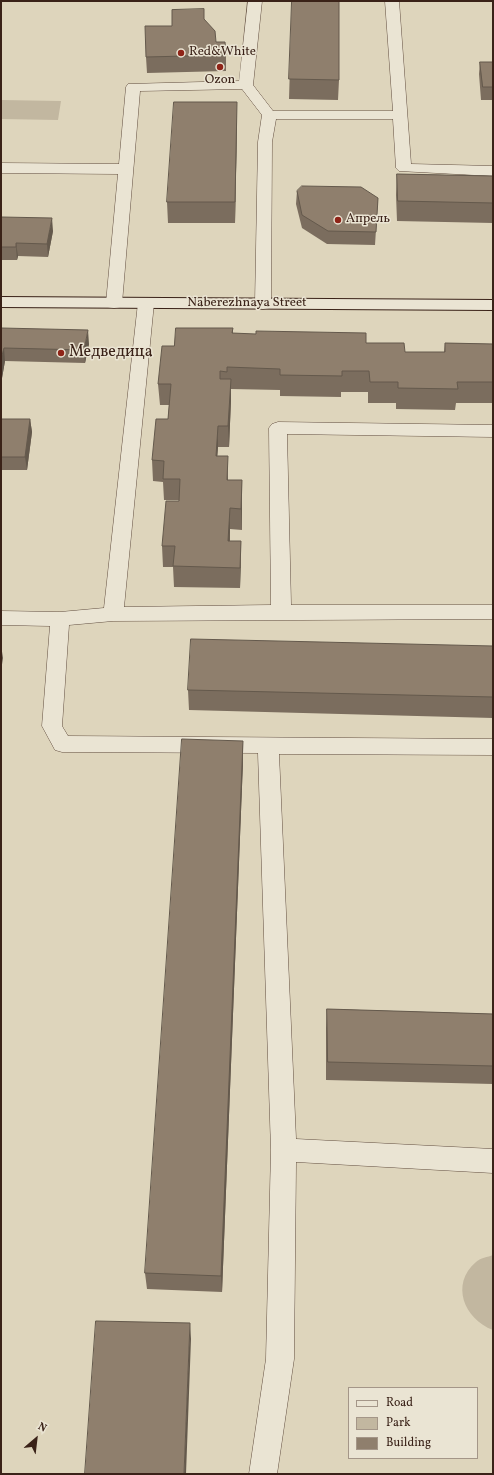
<!DOCTYPE html>
<meta charset="utf-8">
<style>
body{margin:0}
#map{position:relative;width:494px;height:1475px;overflow:hidden;background:#ded5bc;font-family:Vollkorn,serif}
canvas{display:block}
.frame{position:absolute;inset:0;border:2px solid #3a2218;pointer-events:none}
.legend{position:absolute;left:348px;top:1387px;width:130px;height:72px;box-sizing:border-box;background:#eae4d3;border:1px solid #a49688;margin:0;padding:5px 7px;list-style:none;font-size:12px;color:#3a2218}
.legend li{display:flex;align-items:center;gap:8px;height:20px}
.legend b{width:20px;border:1px solid #a49688}
.north{position:absolute;left:16px;top:1419px;width:40px;height:40px;-webkit-text-stroke:3px #eae4d3;paint-order:stroke;rotate:28deg;font-size:11px;font-weight:700;line-height:16px;text-align:center;color:#3a2218}
.north::after{content:'';display:block;margin:auto;width:14px;height:18px;background:#3a2218;clip-path:polygon(50% 0,100% 100%,50% 72%,0 100%)}
</style>
<div id="map">
<canvas width="494" height="1475"></canvas>
<div class="frame"></div>
<ul class="legend">
<li><b style="height:5px;background:#eae4d3"></b>Road</li>
<li><b style="height:11px;background:#c2b7a0"></b>Park</li>
<li><b style="height:11px;background:#8f7f6d"></b>Building</li>
</ul>
<div class="north">N</div>
</div>
<script>
const context = document.querySelector('canvas').getContext('2d');
context.lineJoin = 'round';
function paint(path, color) { context.fillStyle = color; context.fill(path, 'evenodd'); }
function strokePath(path, color, width, dash) { context.strokeStyle = color; context.lineWidth = width; context.lineCap = dash ? 'butt' : 'round'; context.setLineDash(dash || []); context.stroke(path); }
function label(font, color, halo, rows, align = 'center') {
  context.font = font + ' Vollkorn,serif'; context.lineWidth = 3; context.setLineDash([]); context.textBaseline = 'middle'; context.strokeStyle = halo; context.fillStyle = color; for (const [text, x, y, turn = 0] of rows) {
    context.save(); context.translate(x, y); context.rotate((+turn || 0) * Math.PI / 180); context.textAlign = isNaN(turn) ? turn : align; if (halo) context.strokeText(text, 0, 0); context.fillText(text, 0, 0); context.restore();
  }
}
const green = new Path2D(`
 M1,100L61,101L58,120L1,119Z
 M493,1255V1330C464,1319 450,1284 476,1262C480,1258 488,1257 493,1255Z`);
const lane = new Path2D(`
 M248,1H262L253,85L273,111H393L385,1H399L411,164L493,166V176L399,171L396,168L393,119H276L272,142L271,304L269,308L263,309L257,308L255,304L258,142L262,115L242,89L140,91L122,303L120,307L114,308L108,307L106,303L118,174L1,173V163L119,164L126,87L128,84L239,81Z
 M146,298L152,299L154,303L124,607L271,605L269,428L272,424L278,422L493,425V437L287,434L291,605H493V619L113,621L69,625L62,726L68,736L493,739V755L279,754L296,1139L493,1149V1173L296,1162L294,1359L277,1474H249L266,1359L271,1150L258,753L62,752L55,750L42,726L50,626L1,625V611L60,612L104,608L138,303L140,299Z`);
const secondary = new Path2D(`
 M1,297L493,300V310L1,307Z`);
const wall = new Path2D(`
 M292,1L339,80L338,100L289,99Z
 M204,19L216,42L226,55V71L147,73L146,57L172,26Z
 M480,62H493V100H481L479,74Z
 M237,123L235,223H168L167,202Z
 M397,174L493,176V223L397,221L396,195Z
 M297,191L378,198L375,245L327,244L302,228L296,204Z
 M1,217L53,231L48,257L18,256L17,260H1Z
 M1,328L89,344L85,363L5,361L2,378H1Z
 M233,328V333L366,343L405,352H444L445,343L493,344V403H456L455,410L396,409V403H368V392H341V397L280,396V390L231,389V400L229,447H218L217,456L228,480H242V530L230,529V541H241L240,588L174,587L173,567H163L162,546L179,500H164L163,482L153,481L152,460L168,419L169,405H160L158,384L174,346Z
 M1,419H30L32,432L27,470H1Z
 M493,646V718L189,710L188,690Z
 M243,741V761L222,1292L147,1289L145,1273Z
 M327,1009L493,1014V1084L326,1080V1028Z`);
const shadedWall = new Path2D(`
 M237,102V123L235,223V202Z
 M52,218L53,231L48,257L47,244Z
 M16,243L18,256L17,260L16,247Z
 M88,330L89,344L85,363L84,350Z
 M4,348L5,361L2,378L1,359Z
 M231,379V400L229,447L228,426Z
 M30,419L32,432L27,470L25,457Z
 M218,426V447L216,477V456Z
 M228,456V477L227,501V480Z
 M242,480V530L241,509Z
 M230,508V529L229,562L228,541Z
 M241,541V562L240,588V568Z
 M1,645L3,658L1,671Z
 M243,741V761L222,1292L221,1276Z
 M190,1323L191,1339L186,1474H184Z`);
const building = new Path2D(`
 M292,1H339V80L289,79Z
 M204,9V19L215,31L216,42H225L226,55L146,57L145,26H172V10Z
 M480,62H493V87H483Z
 M174,102H237L235,202H167Z
 M397,174L493,176V203L398,201Z
 M302,186L361,187L378,198L376,232L328,231L302,215L297,191Z
 M1,217L52,218L47,244L16,243V247H1Z
 M1,328L88,330L84,350L4,348L1,359Z
 M176,328H233L232,333L256,334V331L366,333V343H404L405,352H445V343L493,344V382H457L458,389L398,388V382H370L369,371H342V376L280,375V369L227,367V372L220,371V379H231L228,426H218L216,456H228L227,480H242L241,509L230,508L228,541H241L240,568L173,566L175,546H162L166,501H179L180,479H163L164,461L152,460L156,419H168L171,384H158L162,346H174Z
 M1,419H30L25,457H1Z
 M191,639L493,646V697L188,690Z
 M182,739L243,741L221,1276L145,1273Z
 M327,1009L493,1014V1066L328,1062Z
 M96,1321L190,1323L184,1474H85Z`);
const markers = [
 [181,53,4,"#8f2418"],
 [220,67,4,"#8f2418"],
 [338,220,4,"#8f2418"],
 [61,353,4,"#8f2418"]
];
const farPoinames = [
 ["Red&White",189,53],
 ["Ozon",220,81,"center"],
 ["Апрель",346,220]
];
const farStreetnames = [
 ["Naberezhnaya Street",247,304]
];
const poiNames = [
 ["Медведица",69,353]
];
paint(green, '#c2b7a0');
strokePath(lane, '#634f41', 1);
strokePath(secondary, '#3a2218', 2);
paint(lane, '#eae4d3');
paint(secondary, '#eae4d3');
paint(wall, '#7b6d5e');
paint(shadedWall, '#64594c');
paint(building, '#8f7f6d');
strokePath(building, '#64594c', 1);
for (const [x, y, r, color] of markers) { const dot = new Path2D(); dot.arc(x, y, r, 0, 2 * Math.PI); context.fillStyle = color; context.fill(dot); strokePath(dot, '#eae4d3', 1.5); }
label('13px', '#3a2218', '#eae4d3', farPoinames, 'left');
label('13px', '#3a2218', '#eae4d3', farStreetnames);
label('16px', '#3a2218', '#eae4d3', poiNames, 'left');
</script>
